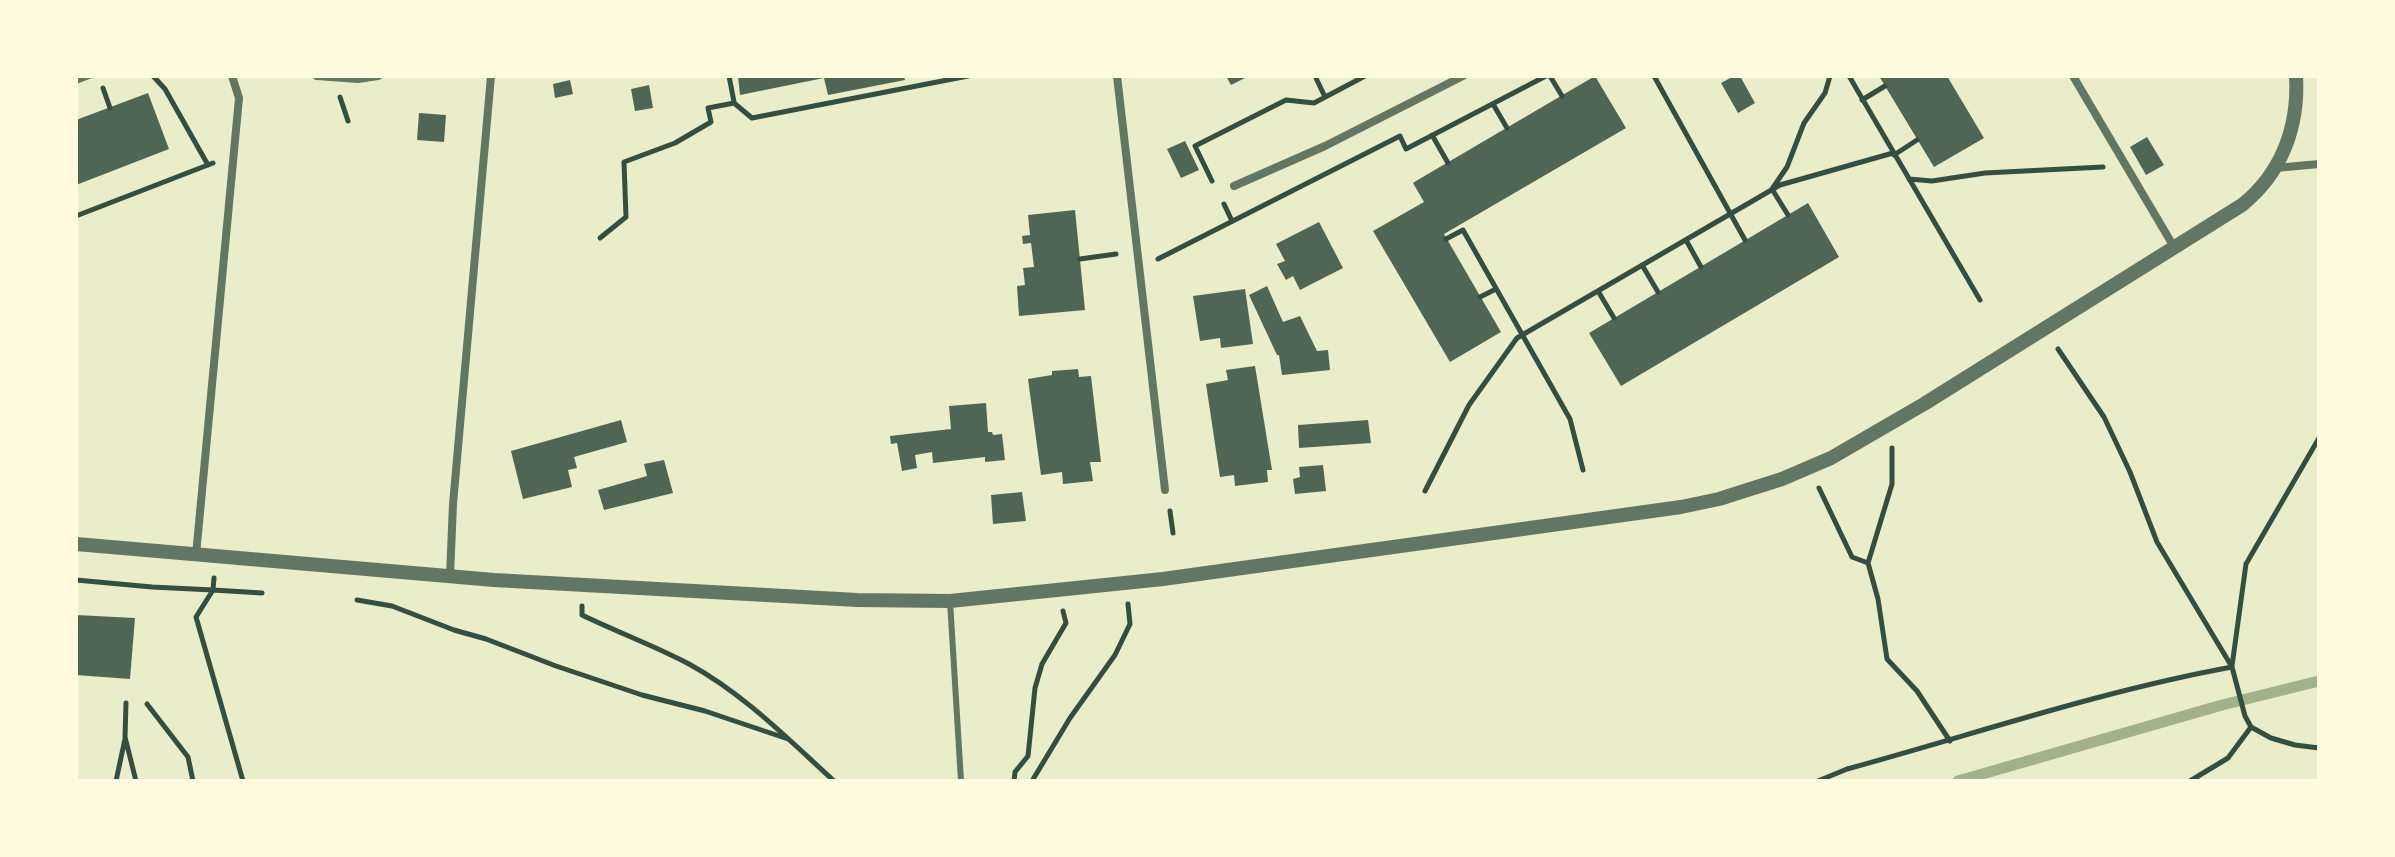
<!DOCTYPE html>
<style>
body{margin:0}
#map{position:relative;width:2395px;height:857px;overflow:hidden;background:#e9edc9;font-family:"Work Sans",sans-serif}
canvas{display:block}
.frame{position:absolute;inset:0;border:78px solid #fefae0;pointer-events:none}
</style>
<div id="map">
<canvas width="2395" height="857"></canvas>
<div class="frame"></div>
</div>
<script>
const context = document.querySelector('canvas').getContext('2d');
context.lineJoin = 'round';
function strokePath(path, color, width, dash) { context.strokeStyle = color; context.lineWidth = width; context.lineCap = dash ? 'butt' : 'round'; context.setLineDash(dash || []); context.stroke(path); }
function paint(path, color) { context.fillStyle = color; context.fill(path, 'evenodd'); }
const stream = new Path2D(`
 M1958,781L2222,705L2319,681`);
const building = new Path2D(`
 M738,76H904L905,80L828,95L824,78L740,95Z
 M1226,76H1249L1231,85Z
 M1595,76L1626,128L1444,234L1501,332L1450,362L1373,231L1424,202L1413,183L1416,181Z
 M1734,76H1740L1755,103L1738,113L1721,83Z
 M1879,76H1947L1984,138L1934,167Z
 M570,80L573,94L555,98L553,84Z
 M649,85L653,108L635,111L631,89Z
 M148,93L169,149L76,185V120Z
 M419,113L446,115L444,142L417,140Z
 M2147,137L2164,165L2146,175L2130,147Z
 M1185,141L1199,170L1181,178L1167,149Z
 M1808,203L1839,257L1621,386L1589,333Z
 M1075,210L1085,310L1019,316L1017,286L1025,285L1023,268L1034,267L1031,243L1023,244L1022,236L1030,235L1028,215Z
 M1319,222L1343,268L1300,290L1293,276L1286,280L1277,264L1285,261L1276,244Z
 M1267,286L1283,322L1300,316L1317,351L1328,350L1330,370L1282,375L1279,355H1277L1249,295Z
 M1245,289L1253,344L1221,348L1220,338L1200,341L1193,296Z
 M1255,366L1272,470H1267L1268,482L1235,486L1234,475L1220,477L1206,384L1228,380L1226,370Z
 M1078,369L1079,377L1091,376L1101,462H1090L1093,481L1063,484L1062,472L1041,475L1028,379L1052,375V371Z
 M986,403L988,432H992L993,435L1002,434L1005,460L985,462V457L933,463L932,452L915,455L917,468L902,471L897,443L891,444L890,436L951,429L949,406Z
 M621,420L627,442L574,457L577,468L568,470L572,487L523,499L511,451Z
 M1368,420L1371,443L1299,448L1298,425Z
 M664,460L673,493L604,510L598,490L647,476L644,464Z
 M1323,465L1326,491L1295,494L1293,479L1300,477L1299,467Z
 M1022,492L1026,521L993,524L991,495Z
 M76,615L135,618L130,679L76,675Z`);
const path = new Path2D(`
 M153,76L165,89L208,165
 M729,76L734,102
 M1315,76L1325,97
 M1550,76L1562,96
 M1654,76L1745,240
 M1849,76L1980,300
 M103,88L110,108
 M340,97L348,121
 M1862,100L1885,86
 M1493,104L1507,128
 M1432,135L1448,163
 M1894,155L1917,140
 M1909,179L1932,181L1985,173L2103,167
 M1212,181L1195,146L1286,100L1314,103L1365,76
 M1224,204L1232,221
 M1788,215L1772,189L1787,167L1804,123L1825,93L1830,76
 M76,216L213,163
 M600,238L626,217L624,162L675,143L711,122L708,108L734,103L752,118L968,76
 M1446,239L1463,230L1570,419L1583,470
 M1686,240L1701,267
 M1080,259L1116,254
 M1158,259L1400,136L1406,149L1546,76
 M1642,265L1658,292
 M1598,291L1614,318
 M1480,297L1496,289
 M2058,349L2104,417L2130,472L2157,542L2232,667L2245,716L2251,727L2271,738L2295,745L2319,748
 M1819,488L1852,557L1868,563L1878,599L1887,659L1917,691L1950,741
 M1425,491L1469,405L1517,338L1780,185L1893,153
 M1170,511L1173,533
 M1868,563L1892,484V448
 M214,578L213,590L262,593
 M76,580L152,587L213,590L196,617L243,781
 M357,600L392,606L454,630L486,639L556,666L642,695L705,711L788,739
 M582,606V615C617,632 655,646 689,664C744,694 789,740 834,781
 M2232,666L2246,564L2319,438
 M126,703L125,737L136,781
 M147,704L188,757L193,781
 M116,781L125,739
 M1014,781L1015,772L1028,756L1035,688L1042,664L1066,623L1063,611
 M1032,781L1070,718L1115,655L1130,624L1128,604
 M1818,781L1847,769C1975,734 2101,691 2232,667
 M2190,781L2228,758L2251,727`);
const service = new Path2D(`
 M76,81L89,76
 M950,601L961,781`);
const minor = new Path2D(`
 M317,76L358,79L378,76
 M1117,76L1165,490
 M2073,76L2174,247
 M2276,168L2319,164
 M1234,186L1325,146L1463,76
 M196,555L239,98L232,76
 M450,576L453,504L491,76`);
const tertiary = new Path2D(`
 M76,544L494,580L857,600L950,601L1163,579L1681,507L1719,499L1782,479L1831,458L1924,404L2242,205C2282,173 2299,126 2296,76`);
strokePath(stream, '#a3b18a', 11);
paint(building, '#4f6655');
strokePath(path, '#344e41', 5);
strokePath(service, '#617663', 6);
strokePath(minor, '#617663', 8);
strokePath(tertiary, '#617663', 14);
</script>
